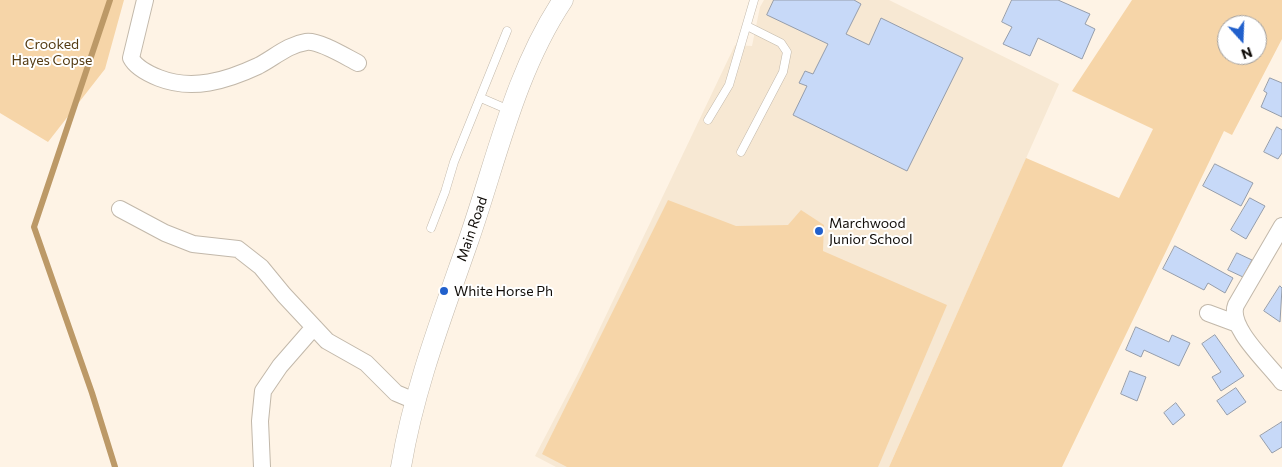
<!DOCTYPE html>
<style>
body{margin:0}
#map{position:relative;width:1282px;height:467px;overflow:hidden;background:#fef3e5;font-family:Commissioner,sans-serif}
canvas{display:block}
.north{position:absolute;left:1217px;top:15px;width:50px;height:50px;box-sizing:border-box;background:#fff;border:1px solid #a09e9d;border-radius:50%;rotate:160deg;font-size:14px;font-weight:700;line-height:20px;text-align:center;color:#110d09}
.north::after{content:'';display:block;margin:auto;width:18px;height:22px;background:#2160cc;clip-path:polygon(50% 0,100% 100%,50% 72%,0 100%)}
</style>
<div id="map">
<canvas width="1282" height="467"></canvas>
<div class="north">N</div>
</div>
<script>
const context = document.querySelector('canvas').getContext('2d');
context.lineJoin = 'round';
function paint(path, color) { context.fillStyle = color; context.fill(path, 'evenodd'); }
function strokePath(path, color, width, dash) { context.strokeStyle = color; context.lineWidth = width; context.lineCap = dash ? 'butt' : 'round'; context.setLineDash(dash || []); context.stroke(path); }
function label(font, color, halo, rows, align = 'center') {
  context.font = font + ' Commissioner,sans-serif'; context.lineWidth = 4; context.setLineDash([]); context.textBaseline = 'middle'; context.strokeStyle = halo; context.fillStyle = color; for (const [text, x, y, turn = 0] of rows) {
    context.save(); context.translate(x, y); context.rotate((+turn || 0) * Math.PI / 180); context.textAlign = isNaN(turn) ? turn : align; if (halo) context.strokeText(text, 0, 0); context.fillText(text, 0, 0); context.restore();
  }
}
const built = new Path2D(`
 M764,0H889L1059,84L889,467H556L535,456L578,374L735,45L752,46L760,7Z`);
const green = new Path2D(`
 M0,0H124L105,69L48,142L0,113Z
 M1132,0H1282V39L1232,135L1224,131L1062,467H889L1026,158L1119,198L1153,129L1072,91ZM1227,25H1257V55H1227Z
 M668,200L736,226L788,225L801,210L824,225L823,251L947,305L878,467H567L542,454Z`);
const stream = new Path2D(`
 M110,0L34,227L92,393L115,467`);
const building = new Path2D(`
 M774,0H854L861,4L846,34L869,45L881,18L963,58L907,171L793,115L807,86L799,83L805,71L813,74L828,44L767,15Z
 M1012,0H1058L1090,14L1085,24L1095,29L1082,59L1038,38L1030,56L1003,44L1012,27L1002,22Z
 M1270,78L1282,83V117L1261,107L1267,93L1264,91Z
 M1277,127L1282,130V153L1278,159L1264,152Z
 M1215,164L1253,183L1241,206L1203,186Z
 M1250,198L1265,206L1246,239L1231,230Z
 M1175,246L1233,278L1225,293L1208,283L1204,290L1163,269Z
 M1237,253L1252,260L1243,277L1228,270Z
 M1280,286L1282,288L1280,322L1264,311Z
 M1136,327L1169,342L1172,335L1190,343L1179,366L1144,350L1141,357L1126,350Z
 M1215,335L1244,376L1221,391L1212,377L1221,372L1202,344Z
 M1130,371L1146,377L1137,401L1121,394Z
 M1236,388L1246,402L1227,415L1217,401Z
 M1176,403L1185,415L1173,425L1164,413Z
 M1282,422V447L1272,453L1260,436Z`);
const service = new Path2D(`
 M481,98L509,110
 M708,120L729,85L754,0
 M741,152L783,72L787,52L781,43L747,26
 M431,228L445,192L454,162L507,31`);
const minor = new Path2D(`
 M145,0L131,58C136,68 149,74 159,78C192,91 226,81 258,66C274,58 287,45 306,42C319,40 346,57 358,63
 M120,209L165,233L193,244L238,249L261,267L284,295L327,341L366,363L396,393L415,401
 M1282,226L1236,305C1227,327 1269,364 1282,382
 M1208,313L1235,323
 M262,467L260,421L263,391L280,366L314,327`);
const tertiary = new Path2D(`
 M401,467C414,388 443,314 469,239C497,158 515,72 563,0`);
const markers = [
 [819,231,5,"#2160cc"],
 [444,291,5,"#2160cc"]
];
const parkNames = [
 ["Crooked",52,44],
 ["Hayes Copse",52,60]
];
const poiNames = [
 ["Marchwood",829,223],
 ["Junior School",829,239],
 ["White Horse Ph",454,291]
];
const streetNames = [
 ["Main Road",472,229,-71]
];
paint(built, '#f7e8d3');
paint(green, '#f6d5a8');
strokePath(stream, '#bc9967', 6);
paint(building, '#c7d9f8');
strokePath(building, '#959dab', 1);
strokePath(service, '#c2b8aa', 9);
strokePath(minor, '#c2b8aa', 18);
strokePath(tertiary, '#c2b8aa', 21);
strokePath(service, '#fff', 8);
strokePath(minor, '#fff', 16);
strokePath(tertiary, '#fff', 20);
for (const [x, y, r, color] of markers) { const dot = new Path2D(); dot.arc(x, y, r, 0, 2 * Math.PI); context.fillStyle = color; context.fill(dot); strokePath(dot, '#fff', 2); }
label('14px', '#543b13', '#fff', parkNames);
label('14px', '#110d09', '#fff', poiNames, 'left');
label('14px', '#110d09', '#fff', streetNames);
</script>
